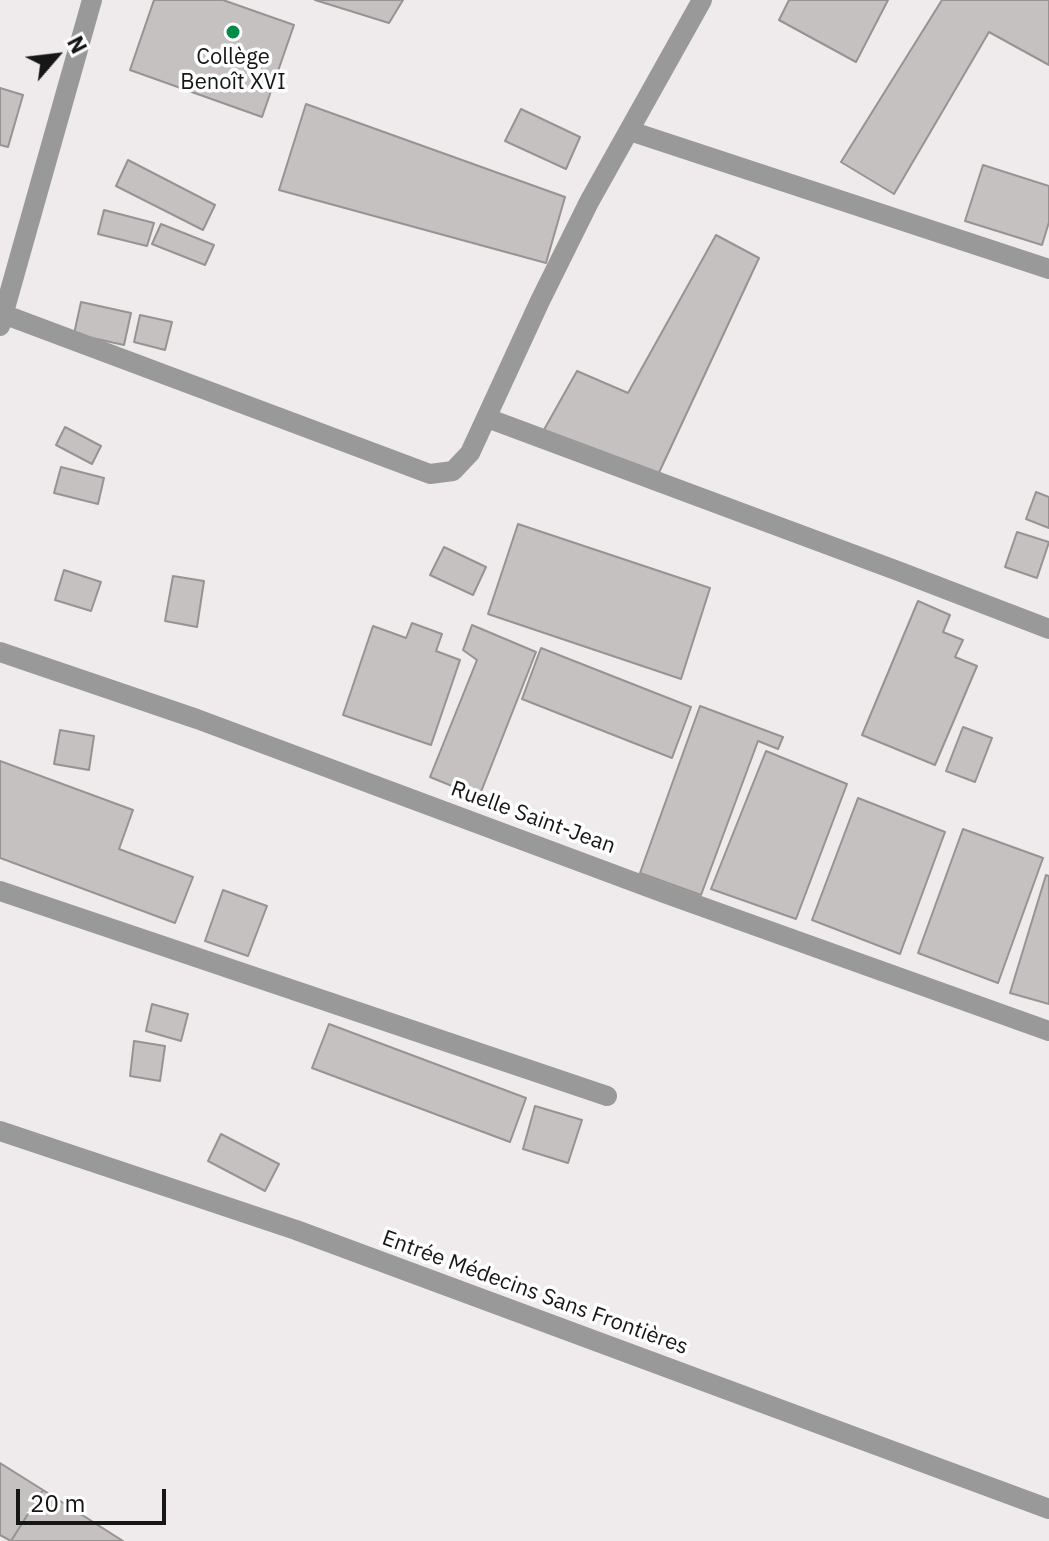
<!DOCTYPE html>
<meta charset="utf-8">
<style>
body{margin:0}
#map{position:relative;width:1049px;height:1541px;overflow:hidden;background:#efeaeb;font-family:"IBM Plex Sans",sans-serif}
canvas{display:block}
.north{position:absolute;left:16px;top:16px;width:80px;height:80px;-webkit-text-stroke:6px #fff;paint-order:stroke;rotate:62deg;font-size:22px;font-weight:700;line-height:32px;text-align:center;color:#171616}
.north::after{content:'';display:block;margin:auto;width:28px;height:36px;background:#171616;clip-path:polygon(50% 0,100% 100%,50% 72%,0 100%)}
.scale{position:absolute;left:16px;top:1489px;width:150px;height:36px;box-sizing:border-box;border:4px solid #171616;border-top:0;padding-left:10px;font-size:24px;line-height:28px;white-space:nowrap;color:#171616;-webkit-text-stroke:6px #fff;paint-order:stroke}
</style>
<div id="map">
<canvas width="1049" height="1541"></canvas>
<div class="north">N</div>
<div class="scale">20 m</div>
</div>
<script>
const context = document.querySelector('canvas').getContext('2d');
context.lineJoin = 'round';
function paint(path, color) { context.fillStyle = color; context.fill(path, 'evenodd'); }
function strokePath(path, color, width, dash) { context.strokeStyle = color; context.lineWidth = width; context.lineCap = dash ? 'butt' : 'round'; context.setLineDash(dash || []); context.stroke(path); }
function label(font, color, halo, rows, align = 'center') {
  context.font = font + ' "IBM Plex Sans",sans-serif'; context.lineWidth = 7; context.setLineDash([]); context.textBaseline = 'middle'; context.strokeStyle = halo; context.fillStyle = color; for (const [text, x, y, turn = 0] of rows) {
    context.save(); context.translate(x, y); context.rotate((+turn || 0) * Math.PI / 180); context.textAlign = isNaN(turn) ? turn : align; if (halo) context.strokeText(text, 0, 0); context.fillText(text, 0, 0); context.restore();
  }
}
const building = new Path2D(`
 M154,0H223L294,25L262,117L130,70Z
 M315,0H403L389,23Z
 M789,0H888L856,62L779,20Z
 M942,0H1049V65L989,32L894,194L841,162Z
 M0,88L23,95L8,147L0,145Z
 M306,104L565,197L546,263L279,190Z
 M521,109L580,137L566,169L505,141Z
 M128,160L215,205L203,230L116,186Z
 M983,165L1049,186V222L1042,245L965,221Z
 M104,210L154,223L147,246L98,234Z
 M161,224L214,245L205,265L152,244Z
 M716,235L759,258L656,479L541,435L577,371L628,393Z
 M81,302L131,313L124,345L74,334Z
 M140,315L172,322L165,350L134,342Z
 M65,427L101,446L92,464L56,445Z
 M61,467L104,478L98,504L54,493Z
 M1036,492L1049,497V528L1026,519Z
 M518,524L710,588L681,679L488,614Z
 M1017,532L1049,542L1037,578L1005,567Z
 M444,547L486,567L473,595L430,575Z
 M64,570L101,582L91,611L55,600Z
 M173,576L204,581L197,627L165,621Z
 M918,601L950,615L943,632L963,640L955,657L977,666L935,765L862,735Z
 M412,623L442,634L436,651L460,660L431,745L343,715L373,626L406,638Z
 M472,625L536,652L479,797L430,777L477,660L463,650Z
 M541,648L691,707L672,758L522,699Z
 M700,706L783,737L778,749L758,741L701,895L640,873Z
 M963,727L992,738L975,782L946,771Z
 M60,730L94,736L89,770L54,764Z
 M766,751L847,784L796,919L711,889Z
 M0,761L133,810L119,849L193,877L175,923L0,858Z
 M858,798L945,832L900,954L812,920Z
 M963,829L1043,858L998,983L918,953Z
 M1046,875L1049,876V1004L1010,993Z
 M223,890L267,906L248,956L205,941Z
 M152,1004L188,1014L181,1041L146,1031Z
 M329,1024L526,1098L510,1142L312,1068Z
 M134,1041L165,1046L160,1081L130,1076Z
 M535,1106L582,1120L568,1163L523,1149Z
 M221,1134L279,1164L265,1191L208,1161Z
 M0,1463L43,1490L11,1541L0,1535Z
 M43,1490L123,1541H11Z`);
const lane = new Path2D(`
 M0,891L607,1096`);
const street = new Path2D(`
 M630,131L1049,269
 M3,314L430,474L453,471L470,453L540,301L589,202L702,0
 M0,326L92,0
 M487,418L898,571L1049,629
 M0,652L197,719L661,892L1049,1031
 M0,1131L296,1230L1049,1509`);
const markers = [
 [233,32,8,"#008b49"]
];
const poiNames = [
 ["Collège",233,58],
 ["Benoît XVI",233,83]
];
const streetNames = [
 ["Ruelle Saint-Jean",533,818,20],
 ["Entrée Médecins Sans Frontières",535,1293,20]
];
paint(building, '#c5c1c0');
strokePath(building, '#979392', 2);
strokePath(lane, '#9a999a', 20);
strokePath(street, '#9a999a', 20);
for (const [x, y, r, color] of markers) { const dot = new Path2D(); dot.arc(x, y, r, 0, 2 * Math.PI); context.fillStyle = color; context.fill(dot); strokePath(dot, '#fff', 3); }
label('22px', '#171616', '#fff', poiNames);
label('22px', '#171616', '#fff', streetNames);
</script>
